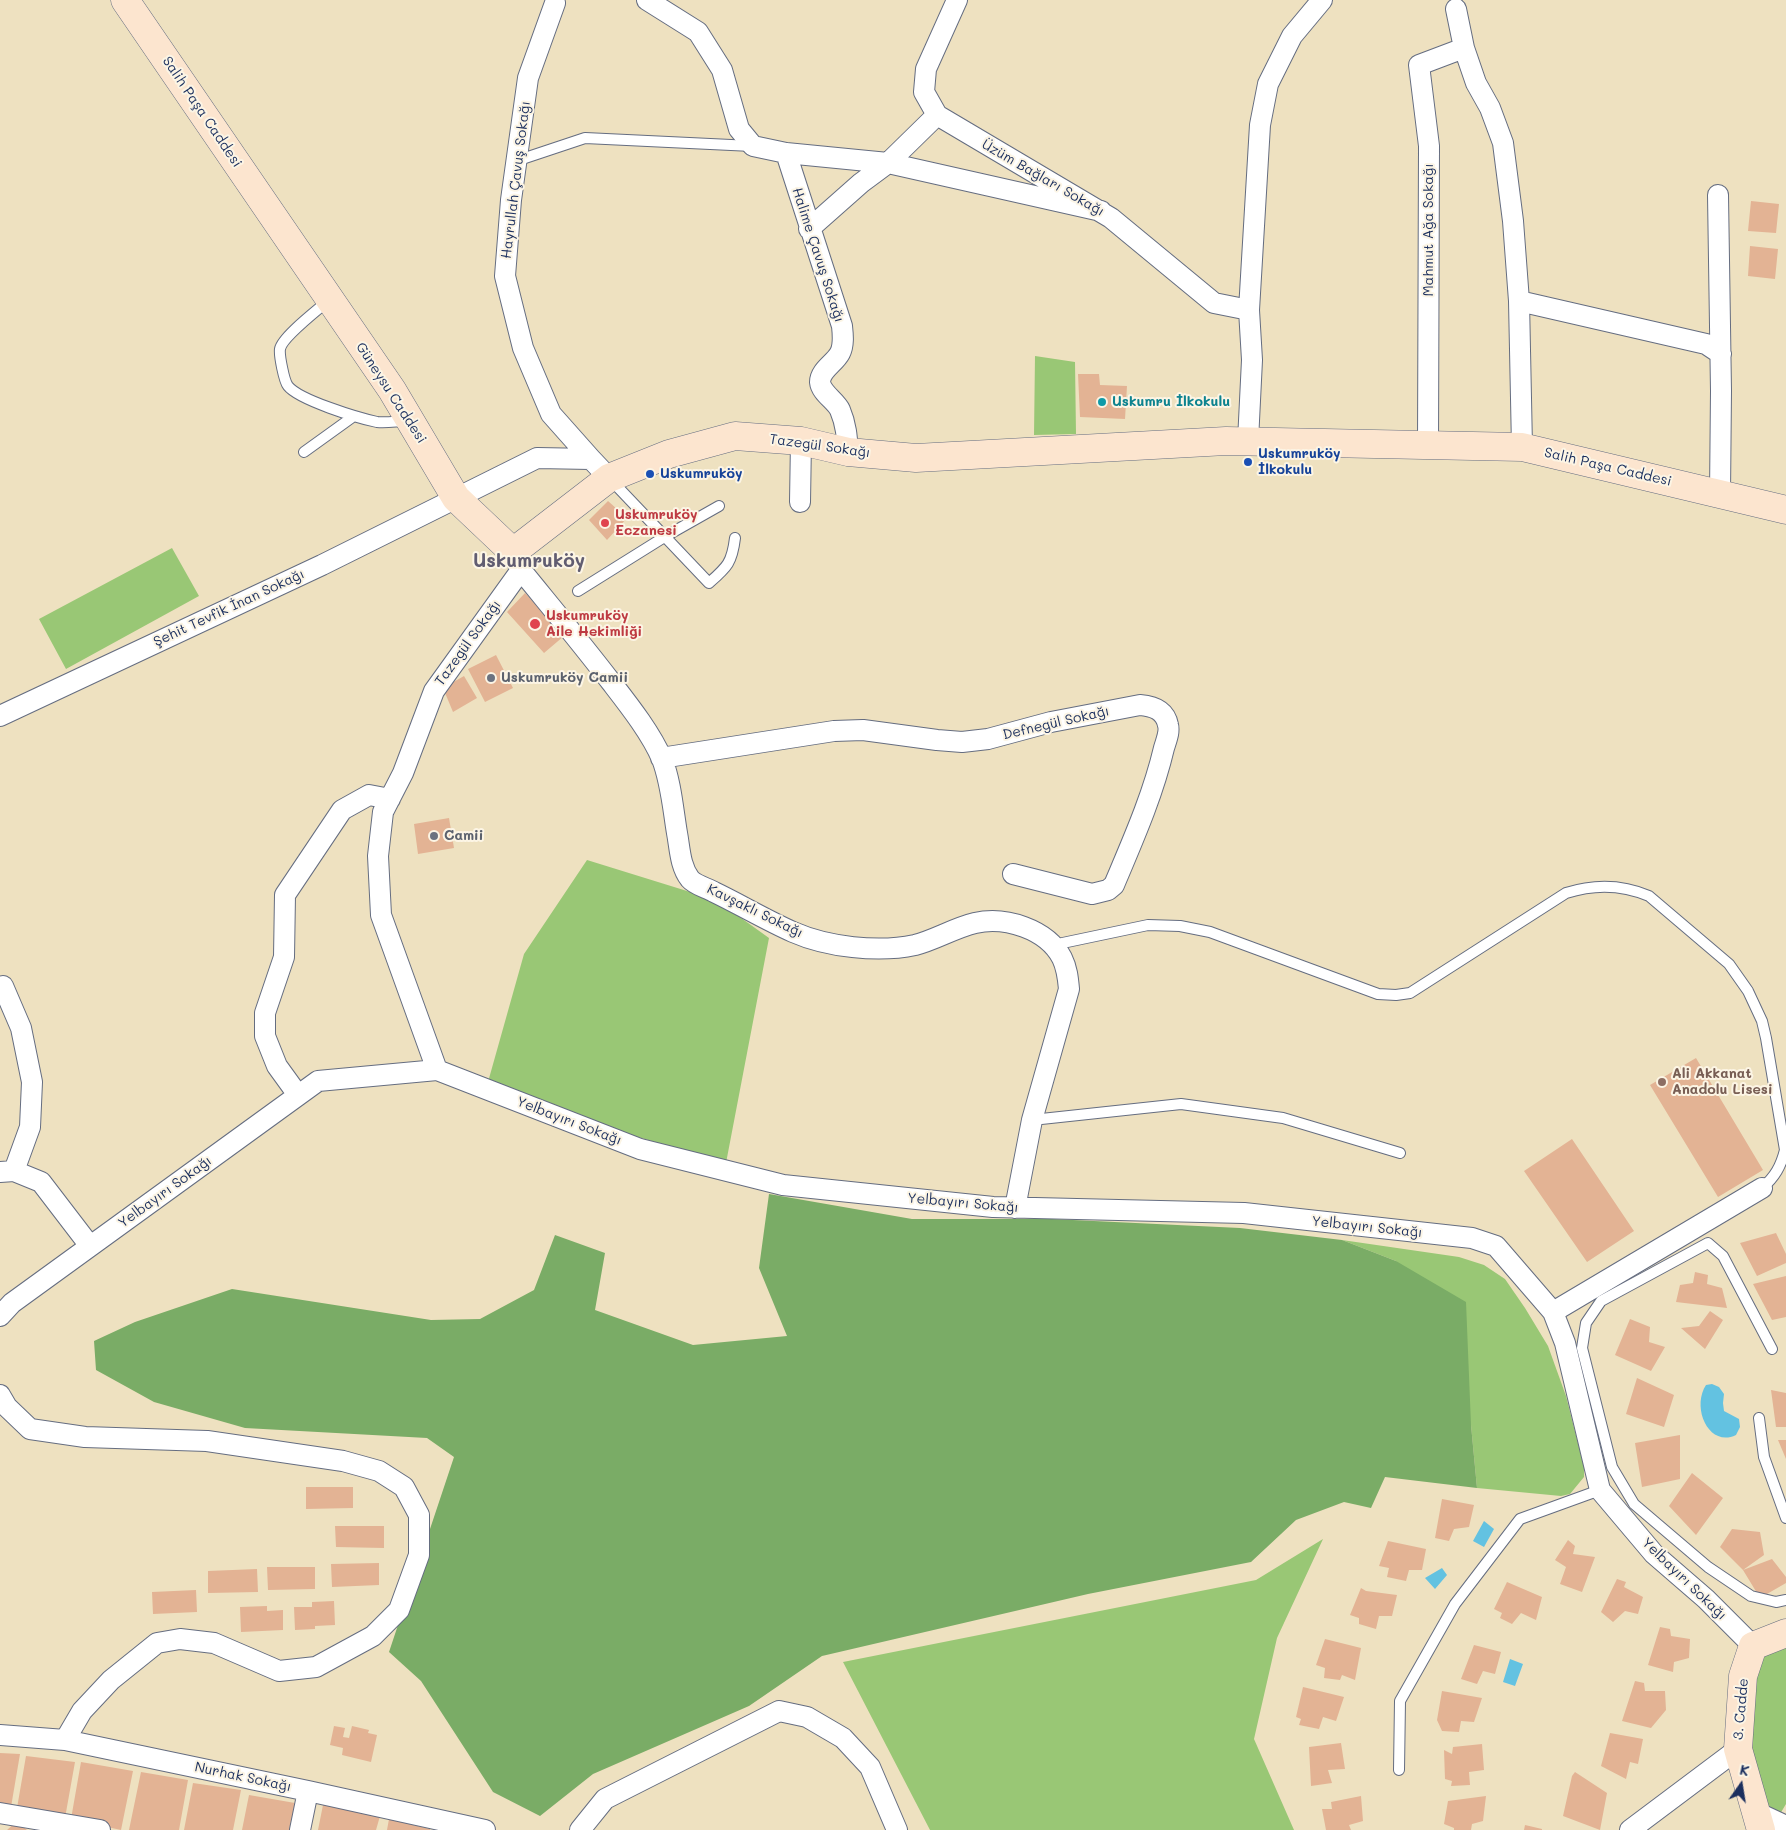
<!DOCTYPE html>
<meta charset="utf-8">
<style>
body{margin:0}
#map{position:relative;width:1786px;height:1830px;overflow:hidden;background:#eee1c0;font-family:Mali,sans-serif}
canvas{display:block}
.north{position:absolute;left:1716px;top:1760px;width:50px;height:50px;-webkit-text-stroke:4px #fcf5e5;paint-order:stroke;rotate:13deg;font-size:14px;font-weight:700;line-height:20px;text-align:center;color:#1b2f5e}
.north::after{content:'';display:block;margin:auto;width:18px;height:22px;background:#1b2f5e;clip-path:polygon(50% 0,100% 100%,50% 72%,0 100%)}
</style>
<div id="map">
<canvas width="1786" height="1830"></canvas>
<div class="north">K</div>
</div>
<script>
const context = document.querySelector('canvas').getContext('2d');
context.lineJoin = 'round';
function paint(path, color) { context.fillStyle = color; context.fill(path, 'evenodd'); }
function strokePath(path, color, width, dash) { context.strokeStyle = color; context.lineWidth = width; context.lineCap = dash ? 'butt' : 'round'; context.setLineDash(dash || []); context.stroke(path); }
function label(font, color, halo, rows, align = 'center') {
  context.font = font + ' Mali,sans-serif'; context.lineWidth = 4; context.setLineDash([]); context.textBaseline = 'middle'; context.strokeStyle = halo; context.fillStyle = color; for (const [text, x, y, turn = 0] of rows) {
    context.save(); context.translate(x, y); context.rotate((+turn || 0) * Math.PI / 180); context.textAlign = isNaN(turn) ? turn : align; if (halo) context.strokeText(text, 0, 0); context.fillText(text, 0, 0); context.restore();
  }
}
const green = new Path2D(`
 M1035,356L1075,362L1076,434L1034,435Z
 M172,548L199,596L66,669L39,619Z
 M587,860L716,900L769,938L726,1163L611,1129L488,1082L524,954Z
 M1342,1240L1459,1257L1484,1265L1505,1279L1525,1308L1548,1346L1566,1396L1584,1467V1477L1570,1494L1561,1496L1477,1488L1471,1425L1396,1261Z
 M1323,1539L1277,1638L1254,1739L1294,1830H930L843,1662L1256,1580Z
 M1786,1645V1804L1780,1814L1765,1803L1745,1744L1756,1663L1768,1654Z`);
const forest = new Path2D(`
 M769,1194L912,1219H1052L1240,1228L1342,1240L1396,1261L1466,1302L1471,1425L1477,1488L1385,1477L1371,1508L1344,1502L1296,1520L1251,1562L1088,1594L822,1656L749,1706L593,1774L540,1816L493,1792L421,1681L389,1652L454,1457L427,1438L245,1428L154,1402L96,1370L94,1341L135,1322L232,1289L431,1320L480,1319L534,1290L555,1235L605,1253L595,1310L693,1345L787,1336L759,1268Z`);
const water = new Path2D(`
 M1712,1384L1719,1387L1724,1394L1723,1403L1724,1411L1739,1419L1740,1427L1736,1435C1709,1448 1691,1408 1706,1385Z
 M1484,1521L1494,1529L1484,1547L1473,1541Z
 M1442,1568L1447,1575L1435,1589L1425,1578Z
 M1510,1659L1523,1664L1515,1686L1503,1682Z`);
const building = new Path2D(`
 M1751,201L1779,204L1776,233L1748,231Z
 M1750,246L1778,249L1775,279L1748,276Z
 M1078,374H1099L1100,385L1127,386L1125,419L1080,417Z
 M608,501L627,518L607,540L589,520Z
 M525,593L564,636L544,653L507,612Z
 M496,655L513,688L485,702L468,669Z
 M464,676L477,698L453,712L443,688Z
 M449,818L454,848L418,854L414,824Z
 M1696,1058L1763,1170L1718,1197L1650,1085Z
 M1572,1139L1634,1231L1587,1262L1524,1171Z
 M1776,1233L1786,1254V1263L1757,1276L1740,1243Z
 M1695,1272L1708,1275L1707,1284L1722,1288L1727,1308L1676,1302L1680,1285L1693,1283Z
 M1786,1276V1317L1772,1320L1753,1284Z
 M1710,1311L1723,1320L1705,1349L1681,1328L1699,1326Z
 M1630,1319L1650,1327L1649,1342L1665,1347L1651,1371L1615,1355Z
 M1637,1378L1674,1395L1664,1427L1626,1414Z
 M1771,1390L1786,1393V1427H1776Z
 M1680,1435V1479L1642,1487L1635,1443Z
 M1778,1440H1786V1459Z
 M1692,1473L1723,1498L1696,1535L1669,1506Z
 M306,1487H353V1508L306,1509Z
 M1442,1499L1474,1505L1469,1527L1454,1529L1449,1541L1435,1538Z
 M335,1526H384V1548L336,1547Z
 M1732,1529L1760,1532L1764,1555L1743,1570L1720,1547Z
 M1568,1540L1575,1546L1573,1554L1595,1557L1582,1592L1560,1584L1566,1567L1555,1560Z
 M1388,1541L1426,1549L1422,1570H1409L1406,1581L1387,1577L1389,1568L1379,1566Z
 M1772,1559L1786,1577V1583L1760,1598L1743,1570Z
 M379,1563V1585L332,1587L331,1564Z
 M267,1567H315V1589L268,1590Z
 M257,1569L258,1592L208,1593V1571Z
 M1617,1579L1626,1582L1624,1587L1643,1597L1638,1614L1625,1611L1613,1622L1601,1612Z
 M1507,1582L1542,1597L1536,1620L1521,1613L1512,1624L1500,1618L1502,1613L1494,1609Z
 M1361,1588L1366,1591L1397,1595L1392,1616H1379L1376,1629L1359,1624V1618L1350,1615Z
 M196,1590L197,1612L153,1614L152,1592Z
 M334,1601L335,1625L315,1626V1629L295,1630L294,1607H312V1602Z
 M267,1606V1611L283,1610V1630L241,1632L240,1607Z
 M1660,1627L1670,1629L1671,1636L1690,1639L1689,1658L1674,1662L1673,1672L1648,1665Z
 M1325,1639L1361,1648L1355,1680L1342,1675L1340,1680L1324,1678L1325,1668L1316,1665Z
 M1474,1645L1501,1652L1495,1674L1483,1671L1477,1684L1461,1679Z
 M1635,1681L1644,1683L1645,1691H1665L1666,1710L1651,1728L1622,1721Z
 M1303,1687L1344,1697L1336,1721L1323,1717L1319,1729L1299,1725L1301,1719L1296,1717Z
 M1442,1691L1482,1698L1474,1722L1461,1721L1459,1732L1442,1731L1437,1720Z
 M334,1726L345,1728L343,1737L349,1738L352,1726L369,1730L368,1733L377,1735L371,1762L342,1755L343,1748L330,1745Z
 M1610,1733L1643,1739L1638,1764L1630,1762L1626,1779L1601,1766Z
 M1341,1743L1345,1769L1328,1770L1332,1783L1311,1786L1309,1747Z
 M1482,1744L1484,1770L1469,1772L1470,1785L1451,1786L1452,1781L1445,1779L1444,1750L1452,1754L1453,1747Z
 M0,1753L20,1754L11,1807L0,1805Z
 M26,1756L75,1762L65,1818L17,1808Z
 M81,1762L133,1771L121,1830L71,1819Z
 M141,1772L188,1780L179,1830H129Z
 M1575,1772L1607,1793L1600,1830L1563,1816L1572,1776Z
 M193,1783L241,1790L233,1830H184Z
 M249,1795L295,1803L289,1830H242Z
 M1361,1796L1363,1821L1349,1825L1351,1830H1326L1322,1809H1332L1331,1802Z
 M1486,1796L1483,1821L1472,1824L1471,1830H1454V1828L1444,1824L1448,1801Z
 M323,1805L380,1816L376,1830H318Z
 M389,1819L430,1829V1830H387Z
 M17,1821L27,1830H7Z
 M1525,1825L1542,1829V1830H1524Z`);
const lane = new Path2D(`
 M516,161L585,138L752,146
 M329,300C319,309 282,337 280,349C279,355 284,381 288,386C299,400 358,418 377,422C387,423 398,421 408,421
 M304,452L354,416
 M611,480L709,583C727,567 732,563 735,538
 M578,591L666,536L719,506
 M1053,945L1148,925L1180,926L1210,932L1378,994L1396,995L1410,993L1566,893C1594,884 1621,884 1649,896L1729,964L1748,991L1762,1021L1766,1038L1785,1150C1781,1166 1775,1177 1762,1188
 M1032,1120L1181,1104L1283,1118L1400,1153
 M1772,1349L1723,1256L1708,1243L1601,1301L1586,1323L1582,1348L1612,1467L1634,1504L1708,1567L1751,1596L1776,1602L1786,1600
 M1759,1418L1764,1457L1786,1518
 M1399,1770L1400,1701L1455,1604L1520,1519L1600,1490`);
const street = new Path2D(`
 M647,0L698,32L722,70L739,129L753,146L786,153L888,163L1101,211
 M957,0L926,69L924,92L937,115L1111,218L1214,303L1249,310
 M555,3L528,78L511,200L505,276L523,348L551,414L591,459
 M1456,9L1464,48L1476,83L1490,108L1503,143L1513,221L1519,301L1522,447
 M786,153L842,326C843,335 844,345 840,353C835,363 820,370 820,382C821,393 836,401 840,410C846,424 847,437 848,452
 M1718,195L1721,391L1720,494
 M809,229L861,183L888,163L937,115
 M1519,301L1706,344L1721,354
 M1248,441L1252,360L1249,310L1260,125L1268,84L1292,36L1322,0
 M1428,444L1429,146L1419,65L1464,48
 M800,502L801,441
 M521,570C551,607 582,644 611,682C628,704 651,733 662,759C671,782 673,809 677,833C680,849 680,866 690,879C695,885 707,888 714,892C741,905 766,920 793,932C827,947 878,953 915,945C935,940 954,928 975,923C1005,916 1047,929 1062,958C1067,968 1068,978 1069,989L1032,1120L1015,1208
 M0,716L322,565L537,458L591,459L609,478
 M661,758L834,731L863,730L937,740L962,742L988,739L1051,722L1140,705C1153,706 1165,710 1168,725C1170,732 1166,741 1164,748C1153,795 1133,840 1114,885L1108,890L1092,894L1013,874
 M3,986L21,1028L32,1082L30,1127L14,1171
 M437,1070L381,915L378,856L383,812L403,773L434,691L521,570L516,560
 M298,1095L277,1066L265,1036V1013L284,957L285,895L342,810L369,795L390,799
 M0,1172L14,1171L41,1182L90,1246
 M1553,1312L1762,1188
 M0,1316L12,1303L318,1081L437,1070L640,1149L783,1185L993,1207L1244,1213L1472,1238L1496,1246L1553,1312L1565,1343L1600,1490L1654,1554L1706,1599L1753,1646
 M0,1395L7,1407L30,1429L85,1437L207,1441L343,1461L379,1471L404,1487L419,1515V1555L399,1610L373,1636L316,1667L279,1671L214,1643L180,1639L157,1643L111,1680L82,1711L65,1740
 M0,1735L65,1740L308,1791L485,1830
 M1756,1812L1786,1826
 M0,1813L100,1830
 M300,1830L308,1791
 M580,1830L605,1799L779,1711L807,1717L843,1738L870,1767L897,1830
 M1630,1830L1738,1749`);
const secondary = new Path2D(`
 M125,0L392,390L456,498L513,552L609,478L669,454L735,436L801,441L848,452L916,458L1226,441L1522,447L1786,510
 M1761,1830L1738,1749L1743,1676L1753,1646L1786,1633`);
const markers = [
 [1102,402,5,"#0f9aa8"],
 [1248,462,5,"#1a4fb4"],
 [650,474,5,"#1a4fb4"],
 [605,523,5,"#e0444e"],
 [535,624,6,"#e0444e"],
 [491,678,5,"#6b7280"],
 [434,836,5,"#6b7280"],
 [1662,1082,5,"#8d6e63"]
];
const streetNames = [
 ["Salih Paşa Caddesi",202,112,56],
 ["Üzüm Bağları Sokağı",1043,178,30],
 ["Hayrullah Çavuş Sokağı",516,180,-83],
 ["Mahmut Ağa Sokağı",1429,230,-90],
 ["Halime Çavuş Sokağı",818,255,72],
 ["Güneysu Caddesi",391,393,57],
 ["Tazegül Sokağı",820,446,8],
 ["Salih Paşa Caddesi",1608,467,13],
 ["Şehit Tevfik İnan Sokağı",229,608,-25],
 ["Tazegül Sokağı",468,643,-54],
 ["Defnegül Sokağı",1056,723,-13],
 ["Kavşaklı Sokağı",755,911,26],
 ["Yelbayırı Sokağı",569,1121,21],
 ["Yelbayırı Sokağı",165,1192,-36],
 ["Yelbayırı Sokağı",963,1203,5],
 ["Yelbayırı Sokağı",1367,1227,6],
 ["Yelbayırı Sokağı",1684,1579,44],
 ["3. Cadde",1741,1709,-85],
 ["Nurhak Sokağı",243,1777,12]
];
const cultureNames = [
 ["Uskumru İlkokulu",1112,402]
];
const transitNames = [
 ["Uskumruköy",1258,454],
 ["İlkokulu",1258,470],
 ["Uskumruköy",660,474]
];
const healthNames = [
 ["Uskumruköy",615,515],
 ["Eczanesi",615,531],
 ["Uskumruköy",546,616],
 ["Aile Hekimliği",546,632]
];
const worshipNames = [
 ["Uskumruköy Camii",501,678],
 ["Camii",444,836]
];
const educationNames = [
 ["Ali Akkanat",1672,1074],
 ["Anadolu Lisesi",1672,1090]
];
const districtNames = [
 ["Uskumruköy",529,561]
];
paint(green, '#99c775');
paint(forest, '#7aac66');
paint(water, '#63c2e1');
paint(building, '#e3b394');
strokePath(lane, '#656d80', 12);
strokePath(street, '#656d80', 22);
strokePath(secondary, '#656d80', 29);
strokePath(lane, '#fff', 10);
strokePath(street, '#fff', 20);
strokePath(secondary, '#fce5cf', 28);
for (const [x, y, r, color] of markers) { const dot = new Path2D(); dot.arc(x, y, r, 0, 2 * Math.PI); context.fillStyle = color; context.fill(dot); strokePath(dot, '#fcf5e5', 2); }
label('14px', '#1b2f5e', '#fcf5e5', streetNames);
label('bold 14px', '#0d838f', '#fcf5e5', cultureNames, 'left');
label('bold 14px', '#164399', '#fcf5e5', transitNames, 'left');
label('bold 14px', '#be3a42', '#fcf5e5', healthNames, 'left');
label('bold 14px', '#5b616d', '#fcf5e5', worshipNames, 'left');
label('bold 14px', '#785e54', '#fcf5e5', educationNames, 'left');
label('bold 19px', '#615d71', '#fcf5e5', districtNames);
</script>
